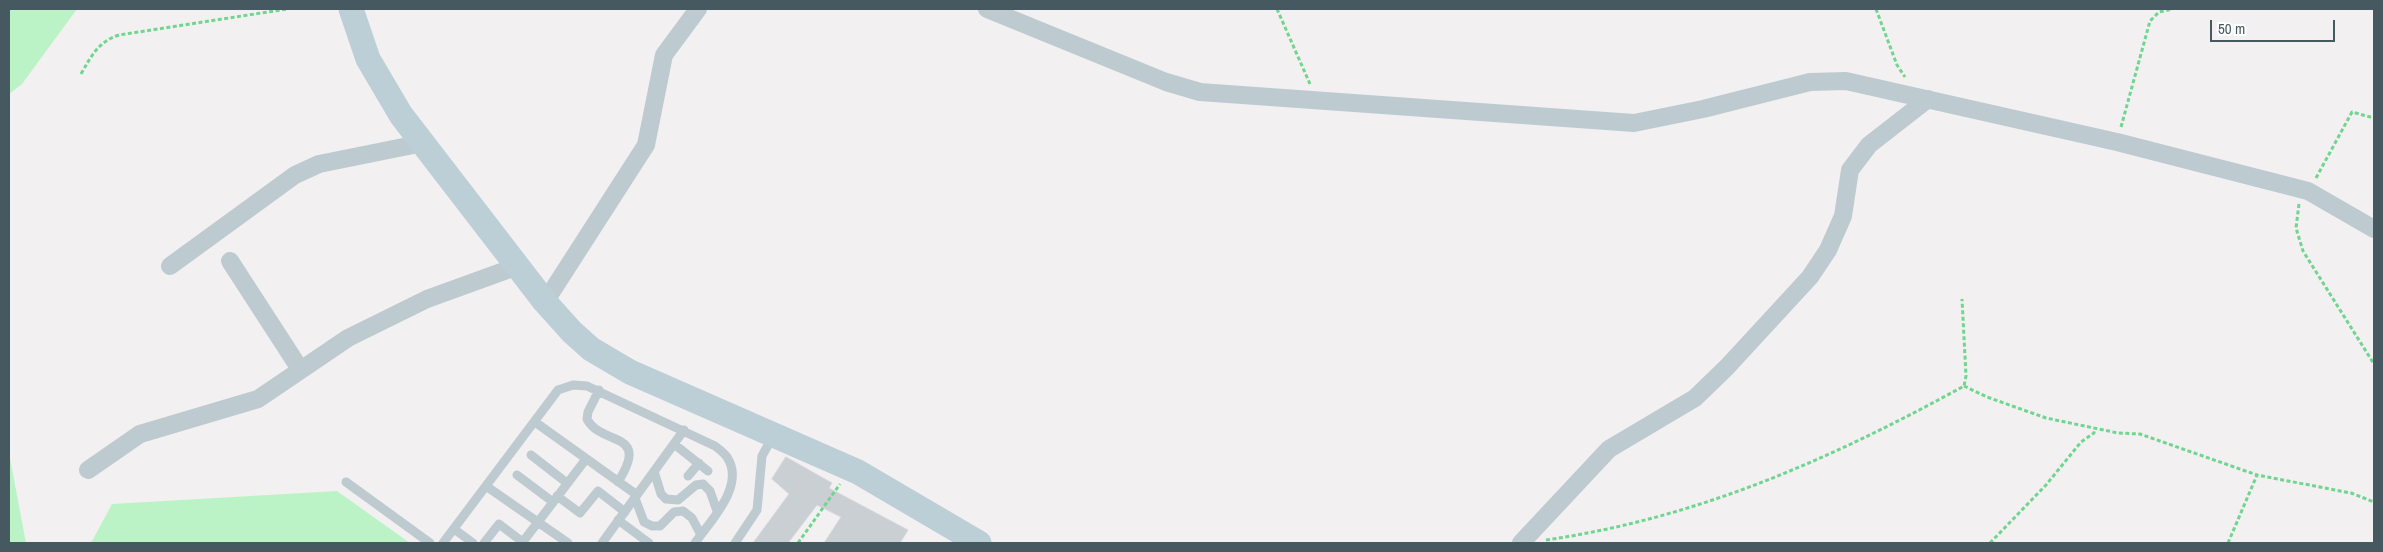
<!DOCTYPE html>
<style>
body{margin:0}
#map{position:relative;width:2383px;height:552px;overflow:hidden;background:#f3f0f1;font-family:"Archivo Narrow",sans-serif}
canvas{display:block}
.frame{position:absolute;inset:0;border:10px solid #465960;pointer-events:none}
.scale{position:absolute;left:2210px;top:20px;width:125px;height:22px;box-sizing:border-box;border:2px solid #465960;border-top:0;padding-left:6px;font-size:15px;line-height:18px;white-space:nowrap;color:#465960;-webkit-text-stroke:4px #fff;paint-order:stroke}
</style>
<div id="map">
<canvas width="2383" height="552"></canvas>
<div class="frame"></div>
<div class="scale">50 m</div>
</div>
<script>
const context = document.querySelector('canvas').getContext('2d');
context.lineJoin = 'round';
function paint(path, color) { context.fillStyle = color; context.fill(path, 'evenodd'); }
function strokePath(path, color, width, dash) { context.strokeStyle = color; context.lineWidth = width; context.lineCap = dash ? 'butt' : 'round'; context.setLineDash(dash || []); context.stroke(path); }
const green = new Path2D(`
 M9,9H77L22,84L9,94Z
 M9,453L26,543H9Z
 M337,491L410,543H91L112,504Z`);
const building = new Path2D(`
 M786,457L832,483L829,488L908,530L900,543H824L841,517L817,505L788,543H753L789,494L772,479Z`);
const path = new Path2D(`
 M1277,9L1310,84
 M1876,9L1897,65L1905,77
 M81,74C92,55 98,42 119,35L287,9
 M2121,127L2150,21L2159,12L2173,9
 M2316,178L2352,112L2374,118
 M2299,204L2296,228L2303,251L2374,364
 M1964,386L1987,397L2046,418L2118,433L2140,434L2257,475
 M1546,540C1698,518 1831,459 1964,386L1966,376L1962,299
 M798,543L840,484
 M1990,543L2046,485L2081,442L2094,433L2095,428
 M2228,543L2257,475L2351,493L2374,502`);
const lane = new Path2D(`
 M599,390L588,412L587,419C602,447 651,430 618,482
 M535,422L637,495
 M674,444L708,471
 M531,455L567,483
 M654,471L661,494L666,499L678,500L696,485L703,484L710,491L717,511
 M517,475L553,502
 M688,476L699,463
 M346,482L430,543
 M486,486L568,543
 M557,496L580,513L598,491L625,512
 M635,498L644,522L652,526H660L674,512L683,511L692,518L701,535
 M618,520L649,543
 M454,529L473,543
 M443,543L558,390L573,385L587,386L715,446C719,449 724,453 727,457C746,486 710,521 695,543
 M484,543L499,524L524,543
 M522,543L586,459
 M602,543L684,430
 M735,543L757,510L762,456L773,436`);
const street = new Path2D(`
 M987,9L1166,82L1200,92L1634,123L1703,109L1810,82L1846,81L2117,142L2308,191L2374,229
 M230,261L300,369
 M170,266L295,175L319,164L423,143
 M545,302L646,145L664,55L698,9
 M88,470L140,434L258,399L348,338L427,299L518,266
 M1521,543L1609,449L1695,398L1727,367L1810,277L1828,250L1843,216L1850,170L1869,145L1928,99`);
const secondary = new Path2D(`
 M351,9L368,59L401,115L545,302L572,332L591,349L630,372L858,472L979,543`);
paint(green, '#bbf3c6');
paint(building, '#cacfd3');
strokePath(building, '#d4d8dc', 1);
strokePath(path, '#70d58f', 3, [4, 2.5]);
strokePath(lane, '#bdcbd1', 9);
strokePath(street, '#bdcbd1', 18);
strokePath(secondary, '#bcced6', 25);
</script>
